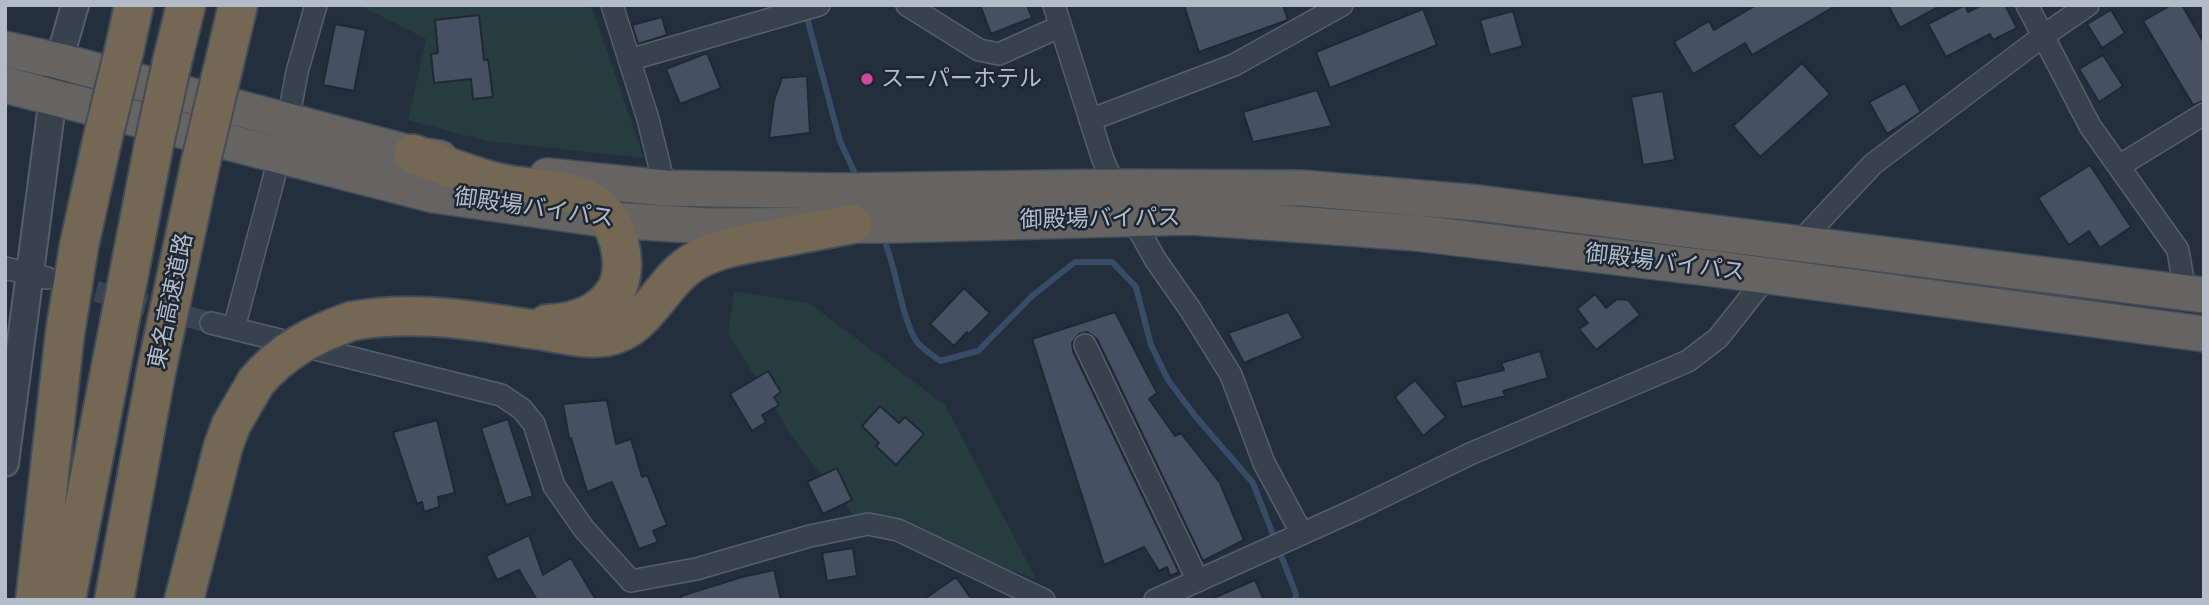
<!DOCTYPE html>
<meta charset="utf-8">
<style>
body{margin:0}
#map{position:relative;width:2209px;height:605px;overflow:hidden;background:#242f3e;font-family:Raleway,sans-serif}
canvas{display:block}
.frame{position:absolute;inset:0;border:7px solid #b4bcc9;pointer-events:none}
</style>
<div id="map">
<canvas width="2209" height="605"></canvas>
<div class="frame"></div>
</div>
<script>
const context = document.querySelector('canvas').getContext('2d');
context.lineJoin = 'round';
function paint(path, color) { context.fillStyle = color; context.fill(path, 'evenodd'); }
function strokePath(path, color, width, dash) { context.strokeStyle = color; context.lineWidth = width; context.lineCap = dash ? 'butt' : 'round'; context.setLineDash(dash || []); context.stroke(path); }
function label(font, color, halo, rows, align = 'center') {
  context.font = font + ' Raleway,"Noto Sans JP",sans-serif'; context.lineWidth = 5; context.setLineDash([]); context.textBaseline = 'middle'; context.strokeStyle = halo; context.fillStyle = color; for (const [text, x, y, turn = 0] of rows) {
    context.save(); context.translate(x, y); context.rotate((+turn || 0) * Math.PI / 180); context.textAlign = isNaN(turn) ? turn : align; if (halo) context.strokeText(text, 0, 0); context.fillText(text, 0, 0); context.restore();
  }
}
const green = new Path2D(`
 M359,5H591L644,158L486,141L408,120L426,39Z
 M734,291L809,303L945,405L1036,579L855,517L797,444L728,333Z`);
const stream = new Path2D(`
 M806,14L840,141L858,180
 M882,235C897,267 899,309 915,339C920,348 933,355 940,361L978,351L1032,296L1075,262H1112L1136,287L1151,345L1168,380L1196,417L1253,483L1296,594L1295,600`);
const building = new Path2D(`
 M980,5H1027L1032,18L991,34Z
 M1184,5H1283L1288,20L1199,52Z
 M1756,5H1837L1752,55L1745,43L1693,74L1674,42L1709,21L1714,30Z
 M1888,5H1942L1900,28Z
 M1965,5L1968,12L1982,5H2005L2017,28L1993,40L1990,34L1946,57L1928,24Z
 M2171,5H2182L2204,43V101L2193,105L2143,21Z
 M1423,9L1437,45L1330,88L1316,52Z
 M2111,10L2125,33L2102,48L2087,24Z
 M1513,11L1523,46L1490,55L1480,20Z
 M479,15L484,60L488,59L493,97L473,99L471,79L434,83L431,54L438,53L435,20Z
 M662,17L667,35L638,44L632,25Z
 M335,24L366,30L354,91L323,85Z
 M707,53L721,88L680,104L666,69Z
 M2103,55L2123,86L2099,102L2079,69Z
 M1802,63L1830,94L1760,157L1733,126Z
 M807,76L810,133L769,138L774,100L782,78Z
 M1905,83L1921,112L1887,134L1869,102Z
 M1317,90L1332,126L1253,142L1243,112Z
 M1663,91L1675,160L1643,165L1631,97Z
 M2090,165L2131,227L2100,248L2089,231L2069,245L2038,198Z
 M964,288L990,313L969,334L967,332L954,346L930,324Z
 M1595,294L1606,308L1617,299L1628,300L1640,315L1596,350L1579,329L1588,323L1577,309Z
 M1115,312L1157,393L1149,399L1175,436L1181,433L1220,483L1244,540L1203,561L1097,339L1087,332L1079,334L1072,343L1073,351L1179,572L1170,576L1167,567L1159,571L1144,547L1104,565L1032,339Z
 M1288,312L1303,338L1244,363L1228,333Z
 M1540,351L1548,378L1503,391L1505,396L1462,407L1455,382L1504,370L1501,363Z
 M768,371L781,392L774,397L779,405L762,415L766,422L752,431L730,394Z
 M1415,380L1446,417L1423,436L1395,397Z
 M607,400L616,444L631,439L642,477L647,475L667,525L653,531L658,542L639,549L612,482L587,492L571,438H569L563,404Z
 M880,406L899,423L905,417L924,434L896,465L876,446L879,443L862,426Z
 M508,419L533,496L506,505L481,428Z
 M437,420L455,493L438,497L439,507L424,512L422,502L417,504L393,432Z
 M837,468L852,500L823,514L807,482Z
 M529,535L543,575L571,558L596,600H537L519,570L497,580L486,556Z
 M853,548L857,576L827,581L822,553Z
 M774,570L781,600H682L681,596L742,577Z
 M956,577L972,600H923Z
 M1255,580L1264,600H1209Z`);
const minorTunnel = new Path2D(`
 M66,283L211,323`);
const minor = new Path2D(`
 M612,5L648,119L665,188
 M907,5L979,50L999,54L1059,27
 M1054,5L1102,157L1115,187L1155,259L1190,309L1231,375L1264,463L1302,534
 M2027,5L2090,126L2178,250L2185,292
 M629,60L819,5
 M1090,120L1234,65L1342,5
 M288,121L297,72L316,5
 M2119,166L2204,114
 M1795,247L1873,164L2043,36L2088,5
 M5,268L47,278
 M211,323L501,395L522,409L534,424L554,486L584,529L631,581
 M234,328L280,155
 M1085,345L1198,581
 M631,581L696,569L810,536L868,524L898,530L1044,600
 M1155,600L1359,508L1470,454L1688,361L1718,338L1772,270`);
const tertiary = new Path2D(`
 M5,463L53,97L59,61L75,5`);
const trunk = new Path2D(`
 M5,49L59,61L413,154L440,158
 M5,85L434,195L609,220L708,226L894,225L1190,217L1308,225L1416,233L1716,269L2204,334
 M547,176L665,188L840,191L1115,187L1302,188L1479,203L2204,295`);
const motorway = new Path2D(`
 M124,51L134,5
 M172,62L186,5
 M221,77L238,5
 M413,154C441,164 470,176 499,183C529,190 567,187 593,203C618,218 630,265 616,290C601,315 574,323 547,324
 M352,321C413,310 471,320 531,329C555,332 582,340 605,337C649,330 660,280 697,260C721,247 747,244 773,239C799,234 826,229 852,224
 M35,600L65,333L79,246L102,141
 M66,600L153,149
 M114,600L156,372L201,161
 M184,600L223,447L231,425L256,382`);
const motorwayBridge = new Path2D(`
 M102,141L124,51
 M153,149L172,62
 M201,161L221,77
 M256,382C282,351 314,334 352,321`);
const markers = [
 [867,79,7,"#d1479c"]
];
const poiNames = [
 ["スーパーホテル",881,79]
];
const streetNames = [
 ["御殿場バイパス",534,208,8],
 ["御殿場バイパス",1100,219,-1],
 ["御殿場バイパス",1665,263,7],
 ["東名高速道路",171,301,-78]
];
paint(green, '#263c3f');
strokePath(stream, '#394c67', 6);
paint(building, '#455162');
strokePath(building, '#1f2835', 2);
strokePath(minorTunnel, '#3a4453', 21, [21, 10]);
strokePath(minor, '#565f6c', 24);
strokePath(tertiary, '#565f6c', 30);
strokePath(trunk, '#434c59', 38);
strokePath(motorway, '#434c59', 42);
strokePath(minor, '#38414e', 21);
strokePath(tertiary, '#38414e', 26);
strokePath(trunk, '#656462', 35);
strokePath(motorway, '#746855', 38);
strokePath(motorwayBridge, '#434c59', 42, []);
strokePath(motorwayBridge, '#746855', 38);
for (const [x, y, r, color] of markers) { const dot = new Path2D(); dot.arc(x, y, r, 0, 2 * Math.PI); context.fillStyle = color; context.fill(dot); strokePath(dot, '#1d2633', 2.5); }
label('23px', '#b4bcc9', '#1d2633', poiNames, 'left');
label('23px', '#b4bcc9', '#1d2633', streetNames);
</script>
